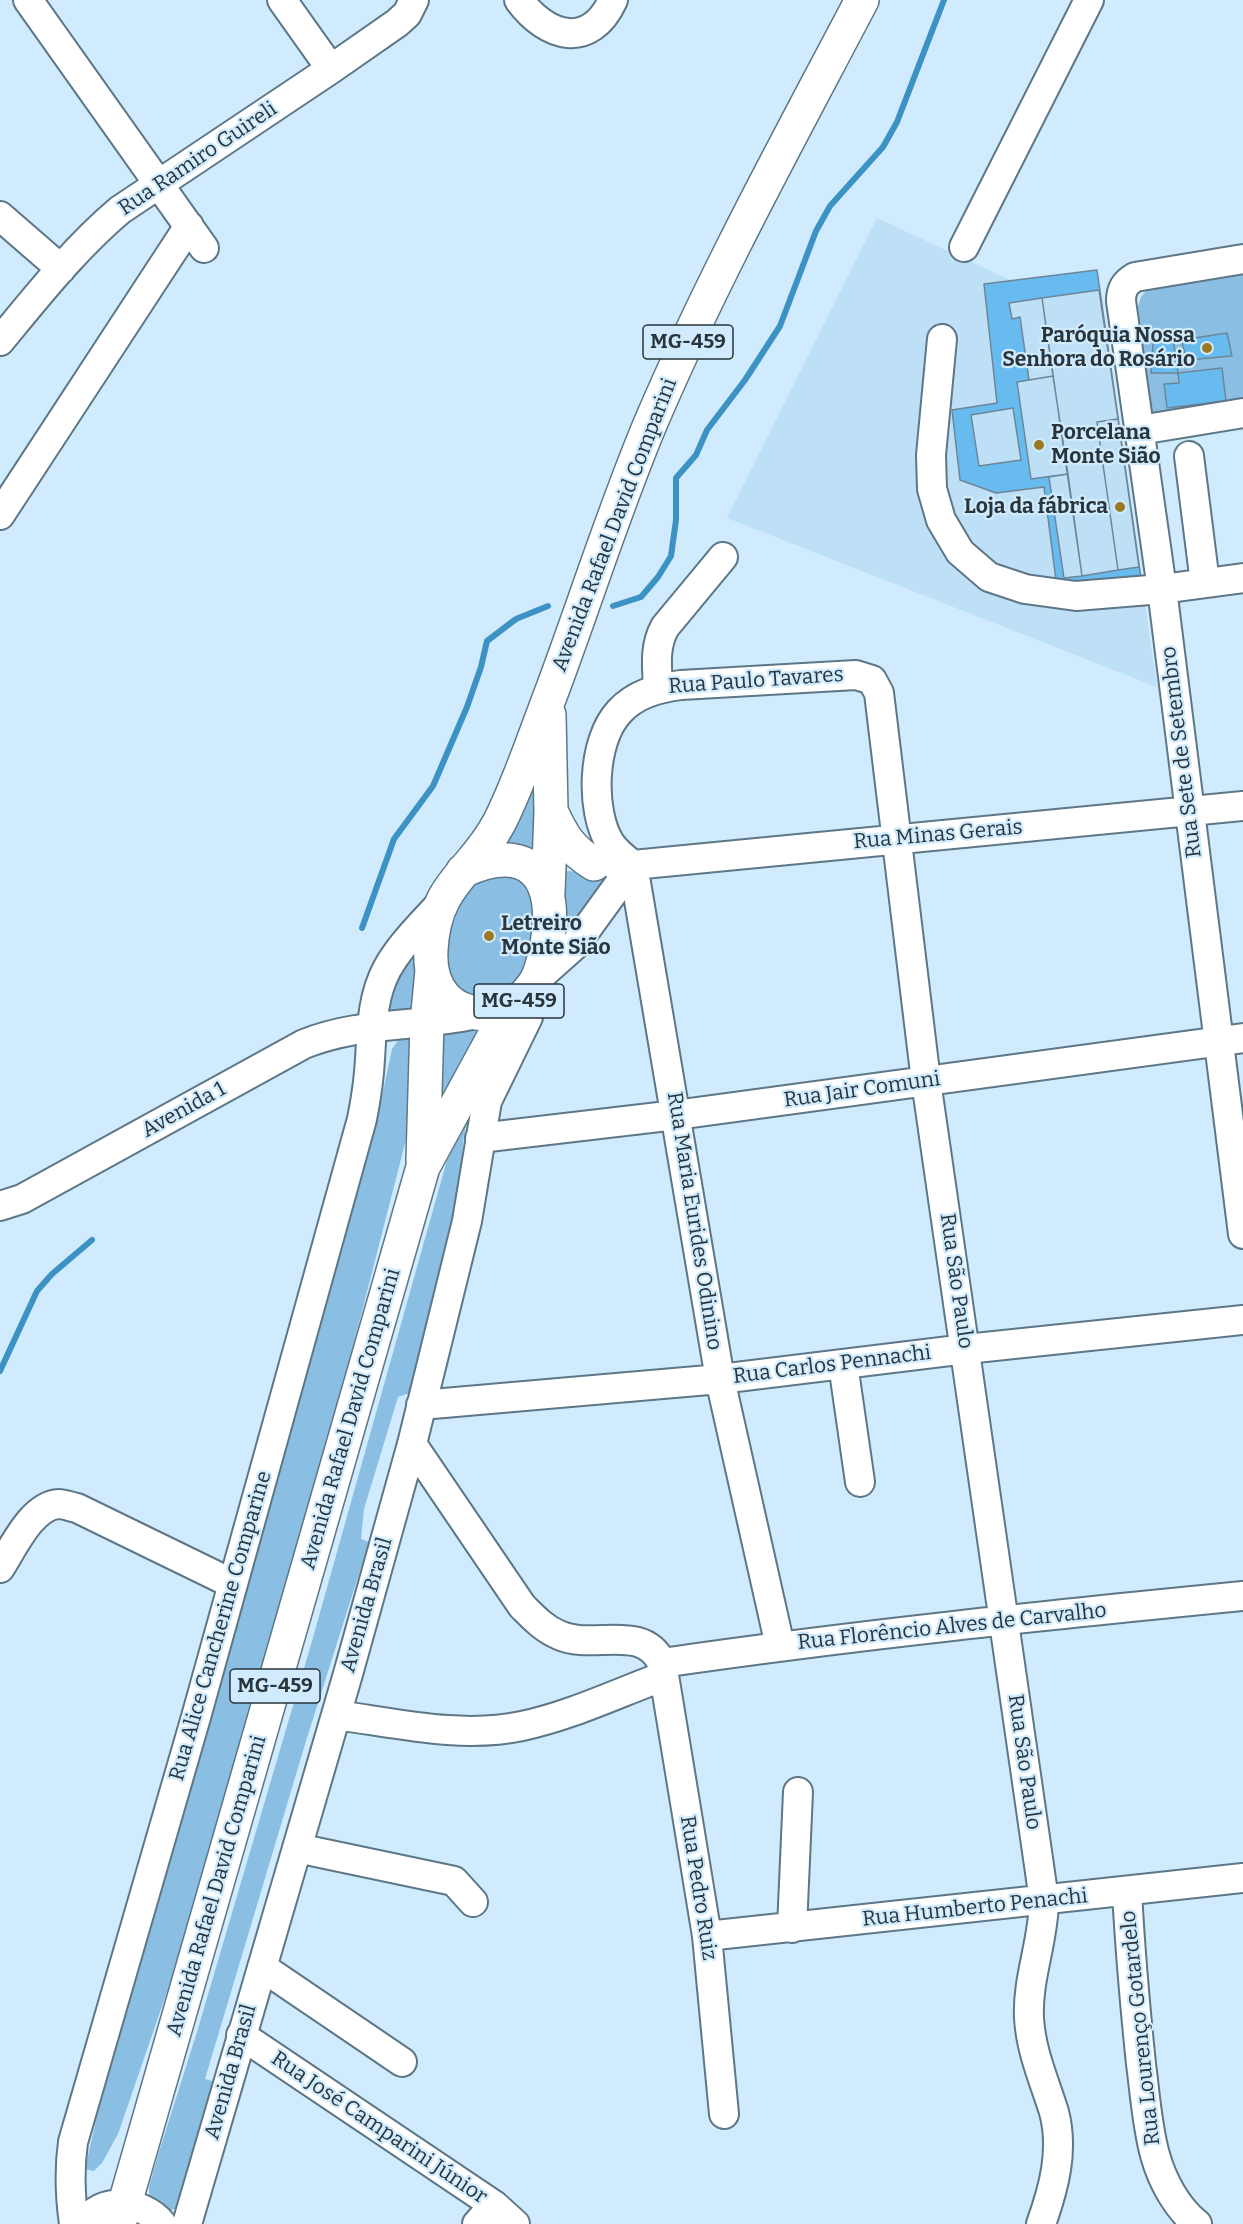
<!DOCTYPE html>
<meta charset="utf-8">
<style>
body{margin:0}
canvas{display:block;background:#cfebfd}
</style>
<canvas width="1243" height="2224"></canvas>
<script>
const context = document.querySelector('canvas').getContext('2d');
context.lineJoin = 'round';
function paint(path, color) { context.fillStyle = color; context.fill(path, 'evenodd'); }
function strokePath(path, color, width, dash) { context.strokeStyle = color; context.lineWidth = width; context.lineCap = dash ? 'butt' : 'round'; context.setLineDash(dash || []); context.stroke(path); }
function label(font, color, halo, rows, align = 'center') {
  context.font = font + ' Bitter,serif'; context.lineWidth = 4.5; context.setLineDash([]); context.textBaseline = 'middle'; context.strokeStyle = halo; context.fillStyle = color; for (const [text, x, y, turn = 0] of rows) {
    context.save(); context.translate(x, y); context.rotate((+turn || 0) * Math.PI / 180); context.textAlign = isNaN(turn) ? turn : align; if (halo) context.strokeText(text, 0, 0); context.fillText(text, 0, 0); context.restore();
  }
}
const built = new Path2D(`
 M877,218L1010,280L1097,270L1157,687L727,518Z`);
const green = new Path2D(`
 M1243,268V407L1151,420L1138,306L1141,297L1148,288Z
 M535,757L539,847L497,845Z
 M559,871L619,872L555,953Z
 M488,873L520,875L535,900L538,932L519,981L491,1000L465,996L447,974L442,938L458,894Z
 M420,940L416,1014L386,1016L400,970Z
 M486,1028L431,1133L436,1033L462,1032Z
 M405,1038L410,1039L411,1120L327,1448L180,1954L118,2134L102,2163L94,2171L85,2169L113,2045L380,1106L392,1049L398,1040Z
 M477,1090L464,1134L456,1223L410,1393L398,1397L364,1509L361,1539L369,1542L306,1741L205,2079L222,2084L184,2201L177,2208L169,2211L149,2198V2187L158,2155L197,2032L312,1641L449,1153Z`);
const stream = new Path2D(`
 M613,606L641,597L658,577L671,556L676,520V478L696,455L707,430L745,380L780,326L816,231L830,206L883,147L897,122L944,0
 M362,928L394,839L433,786L467,707L481,667L487,641L516,619L548,606
 M0,1371L37,1291L52,1274L92,1240`);
const building = new Path2D(`
 M1097,270L1141,578L1057,588L1044,487L996,493L960,480L952,410L997,403L984,284Z
 M1099,290L1118,419L1097,422L1118,570L1082,576L1042,298Z
 M1042,298L1053,376L1029,380L1020,317L1012,319L1009,303Z
 M1154,330L1172,332L1178,373H1151Z
 M1227,333L1232,356L1187,360L1181,340Z
 M1222,368L1226,401L1167,408L1164,384L1179,383L1178,373Z
 M1053,376L1068,474L1031,479L1017,382Z
 M1013,408L1021,460L979,466L971,415Z
 M1118,419L1139,567L1118,570L1097,422Z
 M1068,474L1082,576L1064,578L1049,477Z`);
const minor = new Path2D(`
 M28,0L204,248
 M282,0L331,69
 M519,0C547,38 590,50 613,0
 M0,216L61,269
 M964,247L1089,0
 M1243,259L1135,277C1125,283 1121,289 1121,301L1162,589L1243,1234
 M942,339L931,455L932,489L941,520L960,552L989,577L1025,589L1076,596L1162,589L1243,578
 M0,341C38,295 75,248 120,210L331,69L397,23L407,14L414,0
 M1140,430L1243,413
 M1189,456L1205,583
 M0,515L189,226
 M658,688C657,666 654,647 665,627L723,557
 M615,865H633L1243,806
 M633,865C625,859 616,852 610,843C590,811 592,741 619,712C635,694 658,688 681,685L856,675L872,680L879,693L926,1081L1044,1900C1044,1940 1027,1978 1029,2018C1031,2052 1044,2080 1054,2112C1064,2150 1054,2188 1041,2224
 M633,865L720,1379L780,1646
 M538,978L575,945L633,865
 M480,1138L676,1115L1243,1038
 M0,1206L22,1199L304,1044C361,1021 417,1028 476,1014
 M843,1364L860,1482
 M421,1405L720,1379L966,1349L1243,1320
 M412,1444L522,1606C533,1617 544,1629 559,1635C593,1651 642,1622 662,1663L707,1936L724,2114
 M0,1568C13,1548 32,1505 59,1504C64,1504 71,1507 77,1508L233,1584
 M662,1663C855,1635 1049,1615 1243,1596
 M336,1715C396,1723 461,1739 522,1726C570,1716 618,1693 664,1676
 M297,1848L454,1881L473,1902
 M1127,1891C1130,1949 1135,2006 1141,2064C1145,2094 1147,2126 1155,2155C1162,2180 1176,2207 1197,2224
 M792,1928L798,1792
 M707,1936L1243,1878
 M262,1967L402,2062
 M241,2035L494,2205L515,2224
 M74,2224C70,2196 69,2171 73,2142L196,1717L362,1119C366,1099 369,1079 370,1059C372,1028 372,997 387,969C400,945 422,924 440,904
 M85,2224C99,2195 144,2201 162,2224
 M187,2224L348,1674L412,1444L467,1221L487,1101L528,1017L533,986
 M477,2224L494,2205`);
const major = new Path2D(`
 M551,811C563,837 570,849 594,864
 M463,871C530,840 559,878 547,944C544,958 542,973 534,984C523,1000 507,1011 488,1013C472,1015 454,1008 444,996C433,983 430,966 431,950C434,883 472,874 499,823C517,788 530,749 544,712C581,616 611,517 651,422C713,277 789,139 862,0
 M548,893L551,811L549,715
 M423,1160L427,1023L432,970
 M119,2224L423,1167L510,1007`);
const markers = [
 [1207,348,6,"#997922"],
 [1039,445,6,"#997922"],
 [1120,507,6,"#997922"],
 [489,936,6,"#997922"]
];
const shields = [
 [688,342,90],
 [519,1001,90],
 [275,1686,90]
];
const shieldNames = [
 ["MG-459",688,342],
 ["MG-459",519,1001],
 ["MG-459",275,1686]
];
const streetNames = [
 ["Rua Ramiro Guireli",198,159,-34],
 ["Avenida Rafael David Comparini",615,525,-69],
 ["Rua Paulo Tavares",756,681,-4],
 ["Rua Sete de Setembro",1182,752,-97],
 ["Rua Minas Gerais",938,835,-5],
 ["Rua Jair Comuni",862,1090,-8],
 ["Avenida 1",184,1110,-29],
 ["Rua Maria Eurides Odinino",694,1221,81],
 ["Rua São Paulo",956,1281,82],
 ["Rua Carlos Pennachi",832,1365,-7],
 ["Avenida Rafael David Comparini",351,1419,-74],
 ["Avenida Brasil",367,1605,-74],
 ["Rua Alice Cancherine Comparine",221,1626,-74],
 ["Rua Florêncio Alves de Carvalho",952,1627,-6],
 ["Rua São Paulo",1024,1762,82],
 ["Avenida Rafael David Comparini",217,1886,-74],
 ["Rua Pedro Ruiz",698,1888,81],
 ["Rua Humberto Penachi",975,1908,-6],
 ["Rua Lourenço Gotardelo",1141,2028,-96],
 ["Avenida Brasil",231,2072,-74],
 ["Rua José Camparini Júnior",379,2128,34]
];
const poiNames = [
 ["Paróquia Nossa",1195,336],
 ["Senhora do Rosário",1195,360],
 ["Porcelana",1051,433,"left"],
 ["Monte Sião",1051,457,"left"],
 ["Loja da fábrica",1108,507],
 ["Letreiro",501,924,"left"],
 ["Monte Sião",501,948,"left"]
];
paint(built, '#bee0f7');
paint(green, '#8abfe3');
strokePath(stream, '#3b92c3', 6);
paint(building, '#67bbef');
strokePath(building, '#6d8697', 1.5);
strokePath(minor, '#5e7787', 32);
strokePath(major, '#5e7787', 36);
strokePath(minor, '#fff', 28);
strokePath(major, '#fff', 33);
for (const [x, y, r, color] of markers) { const dot = new Path2D(); dot.arc(x, y, r, 0, 2 * Math.PI); context.fillStyle = color; context.fill(dot); strokePath(dot, '#cfebfd', 2); }
for (const [x, y, w] of shields) { const box = new Path2D(); box.roundRect(x - w / 2, y - 17, w, 34, 4.5); context.fillStyle = '#cfebfd'; context.fill(box); strokePath(box, '#29343b', 1.5); }
label('bold 20px', '#29343b', null, shieldNames);
label('21px', '#29343b', '#cfebfd', streetNames);
label('bold 21px', '#29343b', '#cfebfd', poiNames, 'right');
</script>
